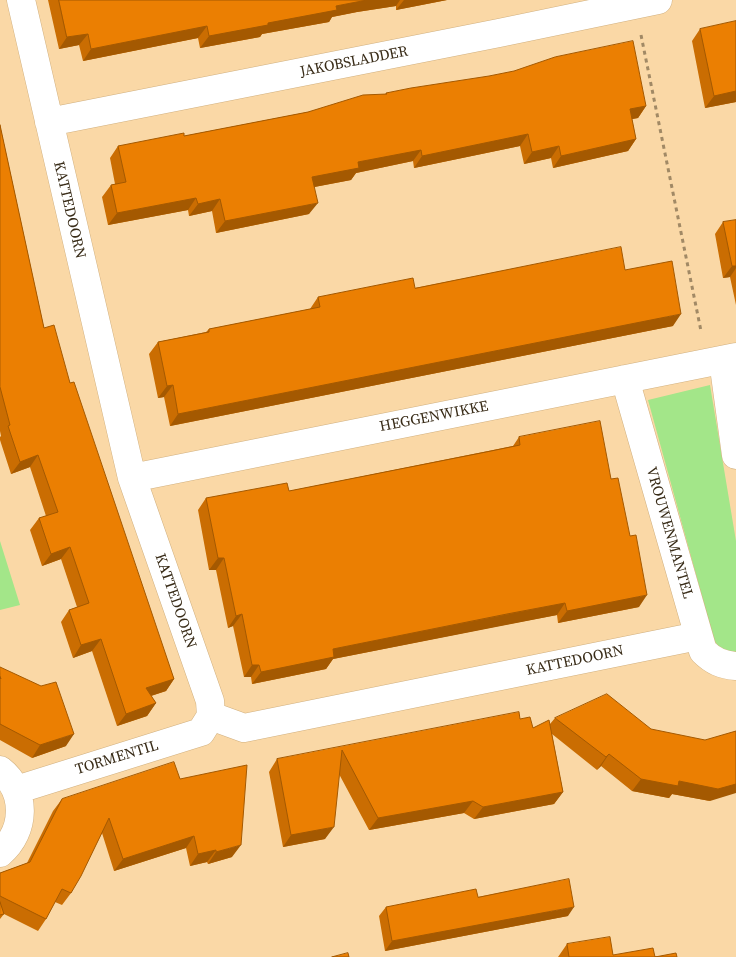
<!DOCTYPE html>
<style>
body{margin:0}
canvas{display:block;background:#fad8a6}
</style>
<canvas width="736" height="957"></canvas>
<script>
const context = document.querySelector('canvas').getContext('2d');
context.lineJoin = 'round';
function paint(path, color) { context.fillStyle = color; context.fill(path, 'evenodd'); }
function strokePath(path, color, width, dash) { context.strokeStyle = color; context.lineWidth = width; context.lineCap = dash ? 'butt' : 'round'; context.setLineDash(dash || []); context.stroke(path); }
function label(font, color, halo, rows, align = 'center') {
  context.font = font + ' "Source Serif 4",serif'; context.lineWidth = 4.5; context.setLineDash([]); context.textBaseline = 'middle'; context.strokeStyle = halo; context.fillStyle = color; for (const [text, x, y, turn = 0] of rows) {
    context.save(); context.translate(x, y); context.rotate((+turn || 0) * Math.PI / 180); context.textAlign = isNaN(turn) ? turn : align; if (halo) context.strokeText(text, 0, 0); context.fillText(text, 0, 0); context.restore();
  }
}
const green = new Path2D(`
 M710,385L736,541V654L721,651L714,640L648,400Z
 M0,541L20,605L0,610Z`);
const path = new Path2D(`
 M641,35L701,331`);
const minor = new Path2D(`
 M21,0L132,478L210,701L211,716L244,728L698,636
 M49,122L499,33L658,0
 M723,360L736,455
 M625,379L703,651C713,661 722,665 736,666
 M132,478L736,357
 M0,770C27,791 26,831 0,853
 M16,790L201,732L211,716`);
const wall = new Path2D(`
 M48,0H447L396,10V6L357,12L332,17L329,22L262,34L260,37L200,48L198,38L83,61L79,45L59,49Z
 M736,21V102L705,108L692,41L700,29Z
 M386,93L646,106L638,118L632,119L636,139L628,151L553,168L551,158L524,164L520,146L414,168L413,161L356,173L351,180L314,187L309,214L216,233L212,211L189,216L188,210L108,225L102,197L111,185L115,184L110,158L118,146L184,136L308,112L385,94Z
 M0,125L44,328L70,383L174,679L166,691L151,696L156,703L147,716L117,726L92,651L73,658L61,622L69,610L77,607L61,559L42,566L30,530L39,518L46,516L30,467L11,474L0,440V437L1,436L0,431Z
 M736,220V305L730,277L723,278L715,234L723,222Z
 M625,270L673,326L170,426L164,397L158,398L149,354L158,342L206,332L209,329L310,309L318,297L415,288Z
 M519,437L611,479L639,607L558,623L557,615L499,626L333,659L326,669L252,684L251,677H244L233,626L228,628L216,570H209L198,510L206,498L289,491L513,446Z
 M0,667L66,746L32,758L0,740Z
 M555,718L710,801L672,794L669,798L632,791L601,766L597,770L552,734L563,792L554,804L474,819L464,813L369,830L339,774L325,839L283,847L269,772L277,759L520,719L533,728L550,724Z
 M180,779L232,857L208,864L207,862L190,866L186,848L114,871L102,833L71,893L62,905L55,902L46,919L38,931L4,914L0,919V873L27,863L53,811L62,799Z
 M478,897L568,916L385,951L379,916L386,907Z
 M567,944L613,955L677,957H558Z`);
const shadedWall = new Path2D(`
 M366,0H400L396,6L357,12L332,17L329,22L262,34L260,37L200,48L209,36L336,6Z
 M404,0H447L396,10Z
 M207,26L198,38L83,61L91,49Z
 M88,34L79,45L59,49L67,37Z
 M736,91V102L705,108L714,96Z
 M646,106L638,118L621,121L630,109Z
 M528,134L520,146L414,168L422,156Z
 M636,139L628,151L553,168L561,156Z
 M559,146L551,158L524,164L532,152Z
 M421,150L413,161L356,173L351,180L304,189L312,177L358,162Z
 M196,198L188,210L108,225L117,213Z
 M220,199L212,211L189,216L198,204Z
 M318,203L309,214L216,233L225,221Z
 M732,266H736V268L730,277L723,278Z
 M681,314L673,326L170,426L178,414Z
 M173,385L164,397L158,398L167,386Z
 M38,455L30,467L11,474L20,462Z
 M70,547L61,559L42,566L51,554Z
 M218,558H224L216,570H209Z
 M647,595L639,607L558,623L567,611Z
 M565,603L557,615L333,659L326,669L252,684L261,672L333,649Z
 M242,614L233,626L228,628L236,616Z
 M101,639L92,651L73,658L81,645Z
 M252,665H259L251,677H244Z
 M174,679L166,691L138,700L146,688Z
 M156,703L147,716L117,726L126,714Z
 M74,734L66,746L32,758L40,745Z
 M609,754L601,766L597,770L606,757Z
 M641,779L736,784V793L710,801L672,794L669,798L632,791Z
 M563,792L554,804L474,819L483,807Z
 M473,801L464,813L369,830L378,818Z
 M334,827L325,839L283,847L291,835Z
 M194,836L186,848L114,871L123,859Z
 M241,845L232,857L208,864L216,852Z
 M216,850L207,862L190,866L198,854Z
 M574,907L568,916L385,951L392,941Z`);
const building = new Path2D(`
 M59,0H367L336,6L337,10L268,23V25L209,36L207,26L91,49L88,34L67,37Z
 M736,21V91L714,96L700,29Z
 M633,41L646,106L630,109L636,139L561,156L559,146L532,152L528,134L422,156L421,150L358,162L359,168L312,177L318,203L225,221L220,199L198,204L196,198L117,213L111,185L126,182L118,146L184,133V136L308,112L363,95L387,94L386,93L411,88L489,76L514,71L555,57Z
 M0,125L44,328L54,325L70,383L74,382L174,679L146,688L156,703L126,714L101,639L81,645L69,610L89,603L70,547L51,554L39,518L58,512L38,455L20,462L8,426L10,425L0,387Z
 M736,220V266H732L723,222Z
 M621,247L625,270L672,261L681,314L178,414L173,385L167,386L158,342L209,332V329L320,307L318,297L413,278L415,288Z
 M600,421L611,479L618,478L630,536L636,535L647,595L567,611L565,603L507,614L333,649L334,657L261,672L259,665H252L242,614L236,616L224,558H218L206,498L287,483L289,491L491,451L520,445L519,437Z
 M0,667L41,686L56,682L74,734L40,745L0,724V678L1,679L0,676Z
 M607,694L651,729L705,740L736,731V784L718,789L679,781L678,786L641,779L609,754L606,757L555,718Z
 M519,712L520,719L530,717L533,728L549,720L563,792L483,807L473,801L378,818L342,750L334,827L291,835L277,759Z
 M174,762L180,779L247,765L241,845L216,852V850L198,854L194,836L123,859L109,818L81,876L71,893L62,889L46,919L0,896V873L30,862L62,799Z
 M569,879L574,907L392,941L386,907L476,889L478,897Z
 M0,902L4,914L0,915Z
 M610,937L613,955L653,948L655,957L676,953L677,957H569L567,944Z
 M348,953L349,957H332Z`);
const streetNames = [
 ["JAKOBSLADDER",354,62,-11],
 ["KATTEDOORN",69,210,77],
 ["HEGGENWIKKE",434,417,-11],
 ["VROUWENMANTEL",669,533,74],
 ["KATTEDOORN",175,601,71],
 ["KATTEDOORN",575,661,-12],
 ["TORMENTIL",117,758,-17]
];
paint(green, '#a3e689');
strokePath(minor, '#d1b07f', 29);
strokePath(path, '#a18965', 3, [4, 4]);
strokePath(minor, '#fff', 28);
paint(wall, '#ca6d02');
paint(shadedWall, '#a45901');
paint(building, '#eb7f02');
strokePath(building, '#a45901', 1);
label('15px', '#392c18', '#fff', streetNames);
</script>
